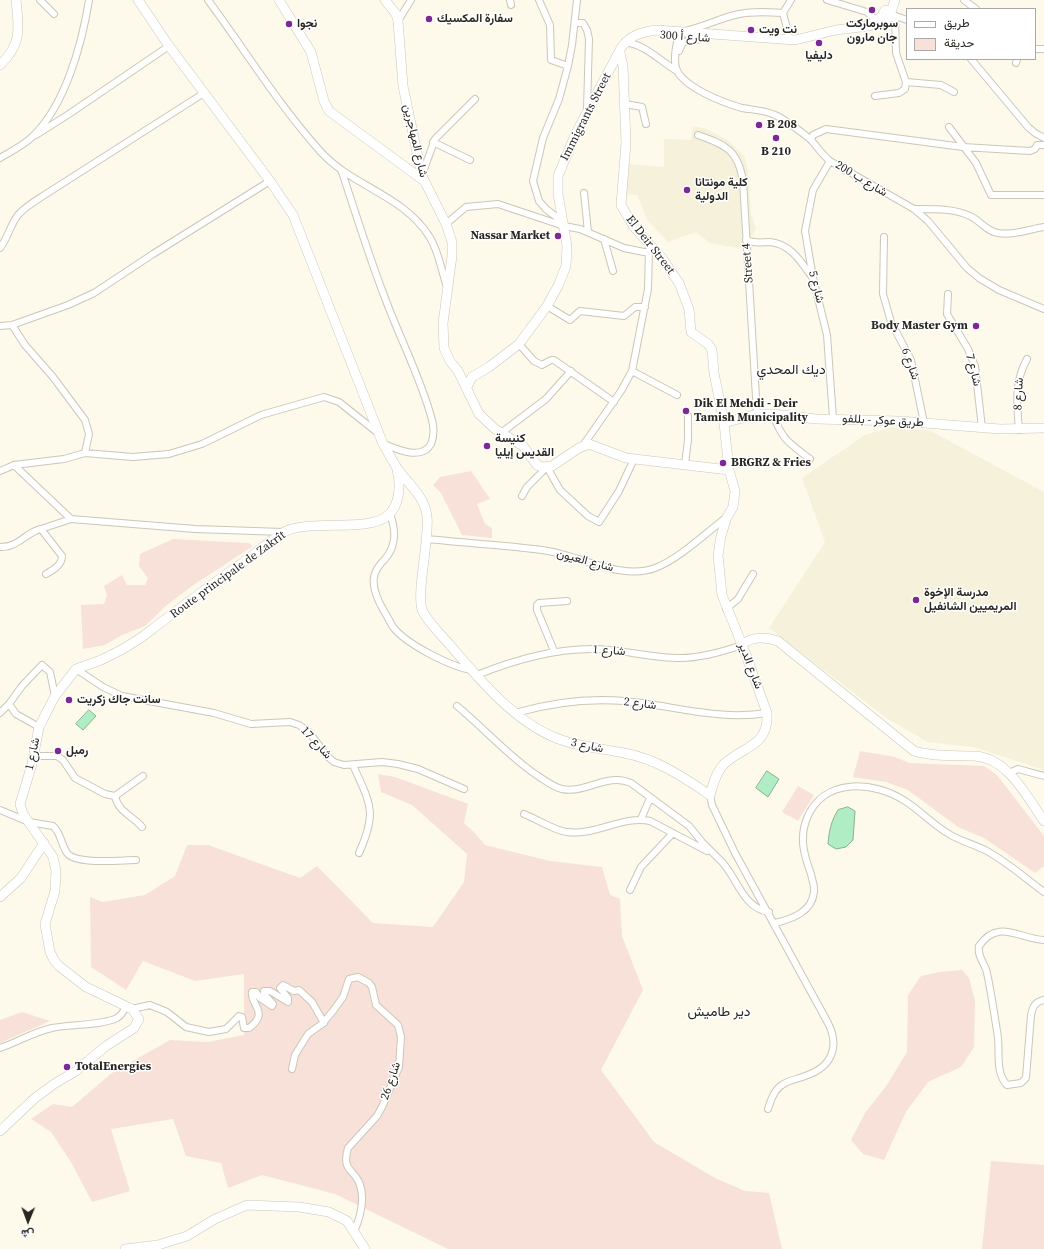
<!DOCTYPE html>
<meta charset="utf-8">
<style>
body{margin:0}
#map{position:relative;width:1044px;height:1249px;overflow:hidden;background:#fdfaeb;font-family:"Source Serif 4",Vazirmatn,serif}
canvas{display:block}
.legend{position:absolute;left:906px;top:8px;width:130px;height:52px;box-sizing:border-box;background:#fff;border:1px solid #a9a9a7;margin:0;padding:5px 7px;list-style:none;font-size:12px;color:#282722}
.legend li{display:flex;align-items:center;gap:8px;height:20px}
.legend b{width:20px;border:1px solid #a9a9a7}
.north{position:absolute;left:8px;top:1201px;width:40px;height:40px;-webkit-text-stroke:3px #fff;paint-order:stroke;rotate:181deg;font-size:11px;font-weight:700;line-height:16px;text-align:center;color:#282722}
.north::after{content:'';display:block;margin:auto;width:14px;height:18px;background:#282722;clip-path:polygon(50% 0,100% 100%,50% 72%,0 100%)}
</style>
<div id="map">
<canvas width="1044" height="1249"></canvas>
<ul class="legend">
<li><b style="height:5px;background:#fff"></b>طريق</li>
<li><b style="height:11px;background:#f8e1d8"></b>حديقة</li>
</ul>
<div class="north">ش</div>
</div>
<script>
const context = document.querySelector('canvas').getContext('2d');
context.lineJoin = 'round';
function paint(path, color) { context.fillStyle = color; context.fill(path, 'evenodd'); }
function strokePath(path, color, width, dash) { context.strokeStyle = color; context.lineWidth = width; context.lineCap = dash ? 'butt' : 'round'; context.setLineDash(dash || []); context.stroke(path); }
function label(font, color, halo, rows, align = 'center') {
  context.font = font + ' "Source Serif 4",Vazirmatn,serif'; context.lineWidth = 3; context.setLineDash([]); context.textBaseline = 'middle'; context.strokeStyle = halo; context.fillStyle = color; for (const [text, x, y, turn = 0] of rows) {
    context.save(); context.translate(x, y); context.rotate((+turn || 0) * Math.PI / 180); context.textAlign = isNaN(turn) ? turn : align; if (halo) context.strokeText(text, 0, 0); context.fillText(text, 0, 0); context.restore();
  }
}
const built = new Path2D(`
 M693,126L707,129L729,141L745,157L748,170L751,214L756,229L742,249L710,243L696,232L668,242L648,221L637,195L625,194L628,164L664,167V139L691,140Z
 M892,427L929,430L1044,492V770L973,747L928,742L888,719L769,628L825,542L802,478L865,435Z`);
const green = new Path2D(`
 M471,471L490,499L477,504L485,524L492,528V538L462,535L441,493L433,485L440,477Z
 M173,539L249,543L253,546L192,586L167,605L145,626L122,635L105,645L83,649L81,605L104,604L107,595L104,586L122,575L127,585H145L148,578L139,566L140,554Z
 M860,751L895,757L909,763L984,766L997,775L1044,836V866L1035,873L984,838L958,827L908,790L886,782L853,777Z
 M378,774L395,777L468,804L464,823L475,833L485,845L550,861L602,867L610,895L620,899L622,936L643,990L601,1070L654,1142L715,1178L745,1191L769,1193L782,1249H448L335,1194L262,1175L228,1188L221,1163L186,1156L173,1119L111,1129L130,1191L92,1202L71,1162L51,1132L31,1119L53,1104L72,1107L112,1073L170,1040L208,1042L244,1035V974L195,981L143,961L126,990L91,967L90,897L103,902L145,895L175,876L187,845H208L300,878L317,866L373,923L433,927L464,882L467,854L412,805L381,792Z
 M798,786L814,795L798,821L782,812Z
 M962,970L969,978L975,1001L974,1047L961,1067L928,1082L906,1112L884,1160L863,1154L851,1140L865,1113L887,1085L907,1052L908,995L921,976L940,972Z
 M22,1012L50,1021L0,1043V1020Z
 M991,1161L1044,1165V1249H982Z`);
const water = new Path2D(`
 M89,710L96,716L83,730L76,724Z
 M767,771L779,779L768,797L756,788Z
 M848,807L855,811L853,840L846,847L836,849L828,844C829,831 831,821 838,810Z`);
const street = new Path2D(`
 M40,0L54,14
 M208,0C245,50 278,104 320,151C351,186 403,195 429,236C439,251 441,270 447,287
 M510,0L511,5
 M539,0L550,25L551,60L568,66
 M827,0L867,12L877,21
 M964,0L976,9
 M783,13C768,12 754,11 739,14C719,18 700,29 679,32C677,43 673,57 676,68C682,87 724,103 742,108C753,110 764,110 775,115C786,120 800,131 810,139C817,146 821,154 830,161L914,209L928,221L967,268L979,278L999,290L1044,309
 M893,15L907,20
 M398,21L411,0
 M575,23H583L587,30L589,39L587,109
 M790,40L783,13L791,0
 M625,42C646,45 660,61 677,71
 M1035,49H1044
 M679,51L683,42L705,38
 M971,59L1028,127L1035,133L1044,138
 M1016,63L1017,59
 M906,82L941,85L954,92
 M875,96L899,93L905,89L906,82L896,53L895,16
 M625,104L642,107L646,124
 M949,127L976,163L991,195H1044
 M36,135L69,114L169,46
 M698,135C726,145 738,150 743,181L757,414
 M811,140L813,135L826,129L963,147L1030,151L1035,149L1037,145H1044
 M433,142L470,160
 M0,158C10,152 22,146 31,138C65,107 82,44 89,0
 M830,161L813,190L805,231L813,278L827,335L833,418
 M342,172C356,214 369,257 385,298C400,339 421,378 432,420C434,428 434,437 431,444C422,461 396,449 384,444
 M422,175L435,139L475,99
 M584,193L588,232
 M914,209C933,209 955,208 972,217C981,222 988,232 998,233C1012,236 1030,229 1044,227
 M563,222L546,209L539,201L533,181L543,138L559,99L568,66L572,45L577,0
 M446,224L466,207L498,204L564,226L580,229L624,248L649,253
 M884,237L883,294L891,322L911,360L924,423
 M604,239L613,271
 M746,240C755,244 761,242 770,242C791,244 801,262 812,277
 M0,248C8,238 10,225 18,215C26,206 37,200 46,194L204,93
 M948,294L947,314L968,349L975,366L982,428
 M547,306L570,320L580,311L624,316L635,307H645
 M12,325L25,345L53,377L85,420L89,434L85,453L64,459L14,465L71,519L41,529L62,556C62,565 53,570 46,574
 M0,326L12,325L68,305L94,293L153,254L270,181
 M519,344L534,361L542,365L551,360H554L614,402
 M632,371L677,395
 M773,414C782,440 789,443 810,459
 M1019,430C1017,405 1014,382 1027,359
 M501,433L546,399L571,371
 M584,444L621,391L632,371L648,289L649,250
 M85,453L133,457L169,454L202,444L261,415L324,397L339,402L378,433
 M685,464L688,440V416
 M0,471L14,465
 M522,496L527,487L547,467L560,490L588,516L599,522L619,491L634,459
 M390,514C396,530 397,545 385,559C380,564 375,570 374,577C372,589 378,601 384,611C387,616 390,622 393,627C406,644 451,667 472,670
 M71,519L195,529L283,532
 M427,539C465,543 504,545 542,550C577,554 621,581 655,568C679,559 707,532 727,517
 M0,547C20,547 24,533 41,529
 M726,609L738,599L753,574
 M554,651L537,610V605L539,603L567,601
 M76,669L103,687L122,696L214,713L251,724L290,722L299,725L309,732L327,756L334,762L344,765L382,762L398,764L418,769L464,789
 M477,675C514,660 552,649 592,649C621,649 650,658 680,658C701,658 722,652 742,645
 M457,706C485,729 508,756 538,776C546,781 553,787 562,789C585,794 608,772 631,783L689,826L702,842L720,860
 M0,713L9,704
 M515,713C550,703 587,698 624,701C671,705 719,721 767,713
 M39,727L16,714L9,704L22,686L42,665L50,672L55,696
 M34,756H57L63,760L75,778L105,794L115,796L143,776
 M353,765C370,804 378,811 359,853
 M1009,773L1018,769L1044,776
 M710,795L712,805L735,853L828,1023C840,1047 832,1067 805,1076C798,1079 789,1080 782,1085C774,1090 771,1100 768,1109
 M115,796C118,812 133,816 142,827
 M0,810L29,822L53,826C61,833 61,844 67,853C76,865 121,860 136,860
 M524,814C537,819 555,831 567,832C596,836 623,815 650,821L707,851
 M641,819L650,798
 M718,858C737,874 741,908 769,912
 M630,890L641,867L673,833
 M775,923C792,919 812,912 814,892C815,886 812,880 811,874C804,855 799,838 807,818C824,777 874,781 905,801C921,811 933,825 949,834C960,841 973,844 985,850C1006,861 1025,878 1044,892
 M1044,940C1019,939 998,918 979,946C977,957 985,963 987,973C991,992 994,1012 997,1031C1001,1049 994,1071 1007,1085L1021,1083L1026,1078L1031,1015C1033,1006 1035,1002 1044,1000
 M132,1009L150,1005L167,1012L186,1027L209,1032L226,1029L239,1016L242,1017L244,1028H249C270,1013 250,1004 252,992H256L260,998L272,1006L273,1004L264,994V991H270L288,1002V998L280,988L283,985L294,991L299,990L312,1002L324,1023
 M0,1048C18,1042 33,1032 52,1028C70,1024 100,1026 117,1018C122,1015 124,1011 126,1006
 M292,1069L295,1055L308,1034L322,1024L333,1011L343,997L349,979L358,977L369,983L372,987L376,1005L398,1025L401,1037L399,1067L382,1107L377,1116L348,1148C341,1172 355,1169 360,1185C365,1200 360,1218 354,1232`);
const secondary = new Path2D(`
 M138,0L169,46L270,181L293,215L383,444C388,452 392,460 397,468C407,483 425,496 427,516C430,538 415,597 423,612C430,624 441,635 450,645C479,679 514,721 556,738C578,747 600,748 624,753C657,759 683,777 710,795C713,785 716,772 724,764C743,746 769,747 767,713L745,652L722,595L718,555L721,536L727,517L733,507L735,491L729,470L724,423L714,373L712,350L708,344L691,332L689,309L679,283L662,258L634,227L621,205L626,143L623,66L620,53
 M279,0L311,52L324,101L329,111L423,180
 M385,0L396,14L398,21L403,86L422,176L446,224L452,242V256L443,323L444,348L450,361L458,371L479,414L495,429L523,446L537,465L542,467L552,466L579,448L589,444L626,458L729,470
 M883 14a4 4 0 1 1 8 0a4 4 0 1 1-8 0Z
 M891,12L895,0
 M0,65C22,44 19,29 16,0
 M467,387L472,377L489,367L519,344L547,306L558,286L566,266L567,246L558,194V176L576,133L621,48C630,35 642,32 656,30L795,40L836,30L869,26L883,15
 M724,423L757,414H773L816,419L899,421L1000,429L1044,428
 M742,645C751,636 767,637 778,641L914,751C934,757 955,755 975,756C1008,758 1027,797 1044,821
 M0,897L21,878L44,843
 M0,1131L35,1098L54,1084L76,1071L106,1046L134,1028L139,1019L132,1009L86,987L59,966L54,960L50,952L45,924L55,891L56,871L53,857L23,814L20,804L32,764L39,727L55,696L76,669L101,660L123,649L142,637C176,611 210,585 245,561C258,551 271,540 284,532C309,519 365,532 386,517C400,507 401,485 397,470
 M125,1249L158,1245L187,1236L215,1219L247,1205L299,1207L329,1212L347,1221L365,1249`);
const markers = [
 [872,10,4,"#7d2897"],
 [429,19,4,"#7d2897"],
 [289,24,4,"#7d2897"],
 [751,30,4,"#7d2897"],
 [819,43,4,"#7d2897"],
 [759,125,4,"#7d2897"],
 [776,138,4,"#7d2897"],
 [687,190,4,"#7d2897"],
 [558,236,4,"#7d2897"],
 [976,326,4,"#7d2897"],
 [686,411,4,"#7d2897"],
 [487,446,4,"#7d2897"],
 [723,463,4,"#7d2897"],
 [916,600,4,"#7d2897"],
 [69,700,4,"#7d2897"],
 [58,751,4,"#7d2897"],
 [67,1067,4,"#7d2897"]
];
const poiNames = [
 ["سفارة المكسيك",437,19],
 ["نجوا",297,24],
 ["سوبرماركت",872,24,"center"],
 ["جان مارون",872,38,"center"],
 ["نت ويت",759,30],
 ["دليفيا",819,56,"center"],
 ["B 208",767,125],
 ["B 210",776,152,"center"],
 ["كلية مونتانا",695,183],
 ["الدولية",695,197],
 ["Nassar Market",550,236,"right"],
 ["Body Master Gym",968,326,"right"],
 ["Dik El Mehdi - Deir",694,404],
 ["Tamish Municipality",694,418],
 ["كنيسة",495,439],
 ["القديس إيليا",495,453],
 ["BRGRZ & Fries",731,463],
 ["مدرسة الإخوة",924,593],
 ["المريميين الشانفيل",924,607],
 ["سانت جاك زكريت",77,700],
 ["رمبل",66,751],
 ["TotalEnergies",75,1067]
];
const streetNames = [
 ["شارع أ 300",685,37,4],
 ["Immigrants Street",586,117,-63],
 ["شارع المهاجرين",415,141,77],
 ["شارع ب 200",861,179,31],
 ["El Deir Street",650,245,52],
 ["Street 4",748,263,-94],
 ["شارع 5",816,287,76],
 ["شارع 6",910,364,71],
 ["شارع 7",973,370,76],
 ["شارع 8",1019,394,-87],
 ["طريق عوكر - بللفو",883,421,3],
 ["شارع العيون",585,561,15],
 ["Route principale de Zakrît",228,575,-36],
 ["شارع 1",609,651,4],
 ["شارع الدير",750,666,69],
 ["شارع 2",640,704,7],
 ["شارع 17",316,743,47],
 ["شارع 3",587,746,12],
 ["شارع 1",33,754,-78],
 ["شارع 26",391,1081,-71]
];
const quarterNames = [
 ["ديك المحدي",791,370],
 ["دير طاميش",719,1012]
];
paint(built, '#f5f1da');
paint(green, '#f8e1d8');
paint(water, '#b0ecc4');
strokePath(water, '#87b193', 1);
strokePath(street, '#cac7b9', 8);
strokePath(secondary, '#cac7b9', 10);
strokePath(street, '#fff', 6);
strokePath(secondary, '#fff', 9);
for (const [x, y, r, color] of markers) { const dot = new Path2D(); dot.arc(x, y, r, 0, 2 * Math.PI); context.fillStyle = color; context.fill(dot); strokePath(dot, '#fff', 1.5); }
label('bold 12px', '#282722', '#fff', poiNames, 'left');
label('12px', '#282722', '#fff', streetNames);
label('14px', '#282722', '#fff', quarterNames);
</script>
